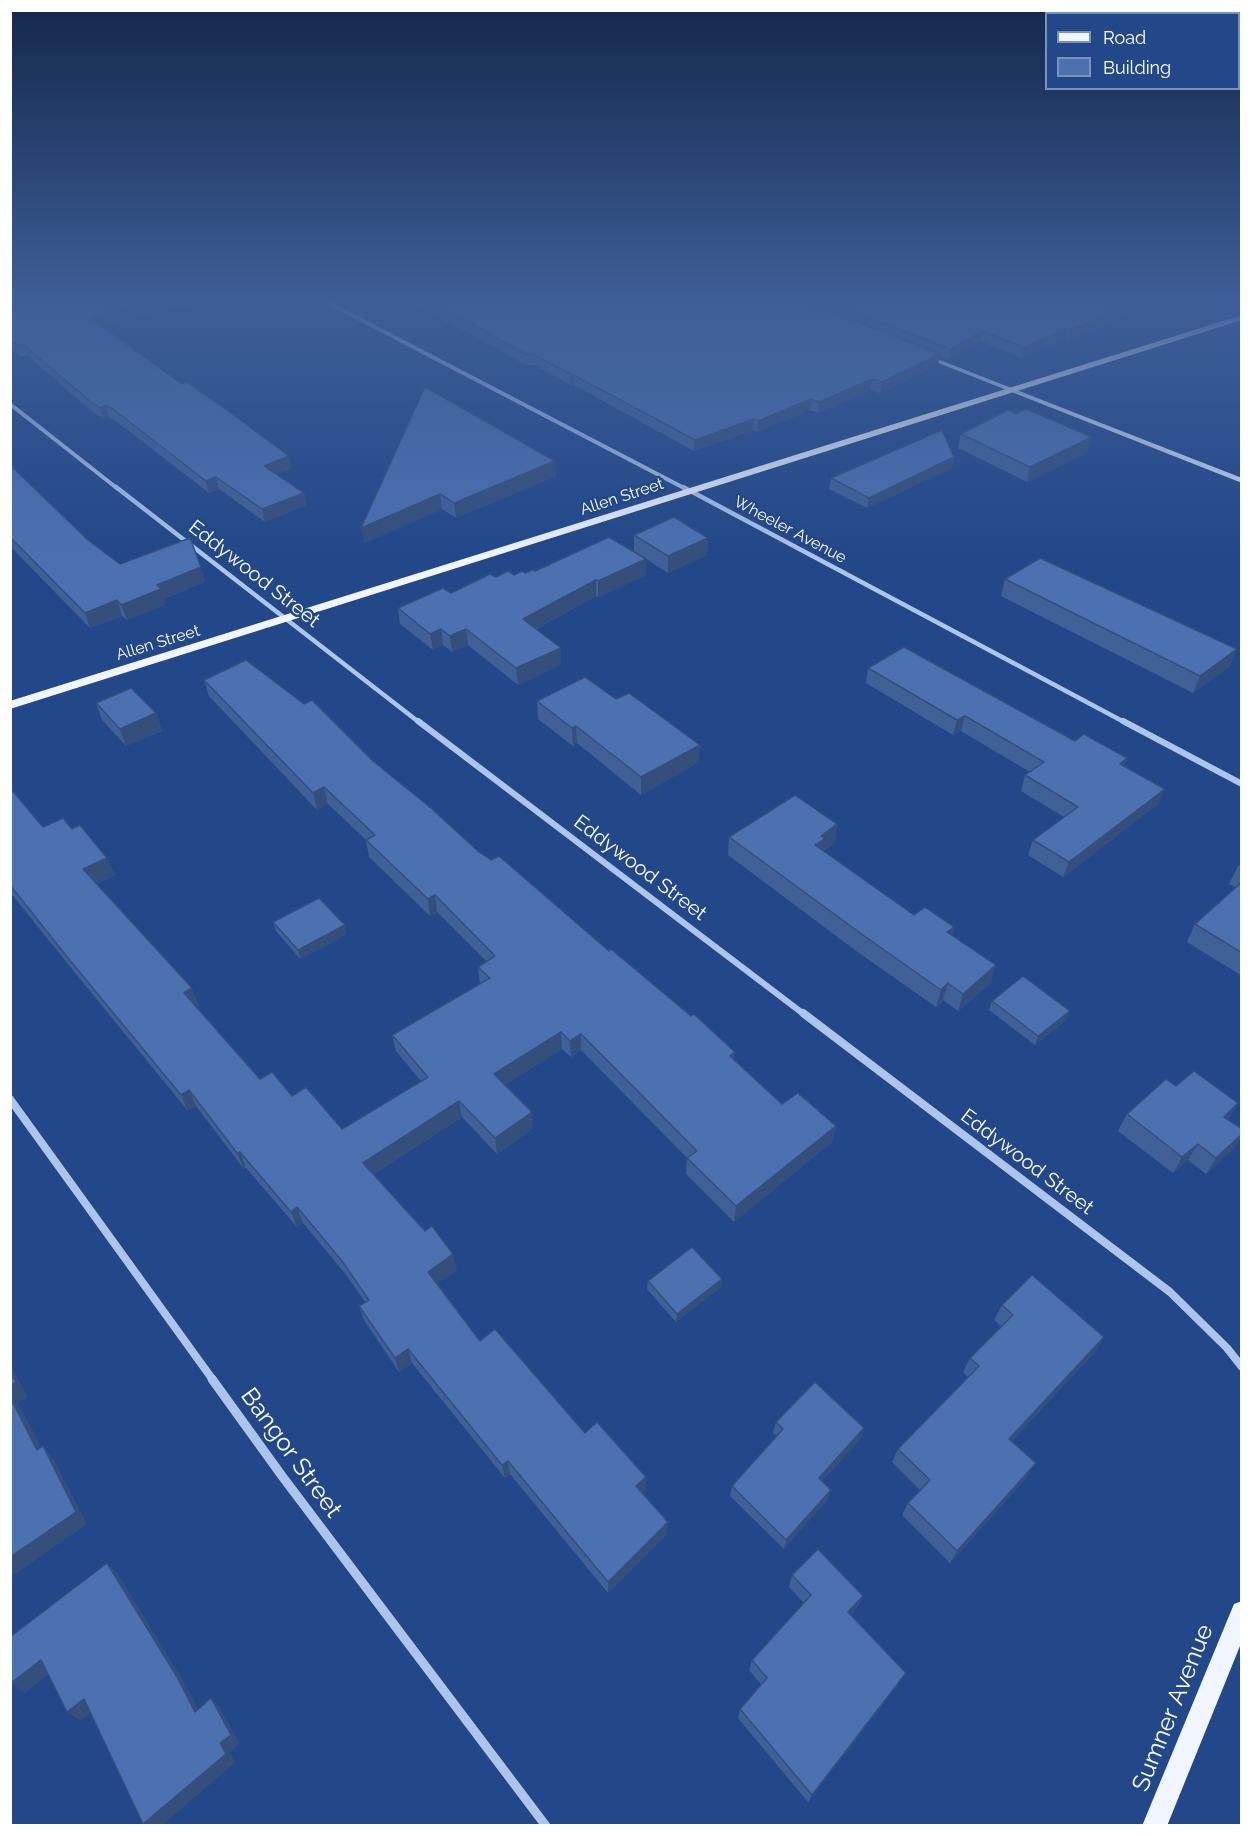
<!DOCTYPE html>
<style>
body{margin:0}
#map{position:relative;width:1252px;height:1836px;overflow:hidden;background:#224889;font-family:Raleway,sans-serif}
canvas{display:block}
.frame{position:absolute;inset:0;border:12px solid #fff;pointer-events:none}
.legend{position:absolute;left:1045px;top:12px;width:195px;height:78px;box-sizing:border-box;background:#224889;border:2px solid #7a91b8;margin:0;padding:8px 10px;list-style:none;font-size:18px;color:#fff}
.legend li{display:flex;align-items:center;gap:12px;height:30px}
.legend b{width:30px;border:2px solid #7a91b8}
</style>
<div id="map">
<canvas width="1252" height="1836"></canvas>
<div class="frame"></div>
<ul class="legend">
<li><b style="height:8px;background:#f1f6fe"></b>Road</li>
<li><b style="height:16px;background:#4b71b1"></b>Building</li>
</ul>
</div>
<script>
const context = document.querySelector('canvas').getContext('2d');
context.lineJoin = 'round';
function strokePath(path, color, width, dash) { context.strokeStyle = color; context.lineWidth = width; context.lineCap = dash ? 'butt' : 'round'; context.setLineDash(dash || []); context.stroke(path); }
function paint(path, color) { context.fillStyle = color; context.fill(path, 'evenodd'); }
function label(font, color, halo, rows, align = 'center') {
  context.font = font + ' Raleway,sans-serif'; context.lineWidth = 5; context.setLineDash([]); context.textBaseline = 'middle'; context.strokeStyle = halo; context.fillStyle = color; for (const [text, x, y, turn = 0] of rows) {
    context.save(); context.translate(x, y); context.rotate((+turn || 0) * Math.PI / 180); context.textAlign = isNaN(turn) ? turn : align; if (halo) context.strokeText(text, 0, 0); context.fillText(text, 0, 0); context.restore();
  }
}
const streetFar4 = new Path2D(`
 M325,301L686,489
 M10,404L118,489`);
const streetFar3 = new Path2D(`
 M116,487L420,723
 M683,487L1126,723`);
const streetFar2 = new Path2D(`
 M418,721L805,1015
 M1123,721L1242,784`);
const streetFar1 = new Path2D(`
 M803,1013L1170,1292L1227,1348L1242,1367
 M10,1099L213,1380`);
const street = new Path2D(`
 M212,1379L282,1476L546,1826`);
const secondary = new Path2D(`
 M923,355H927L1242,478V483L923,357Z`);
const primary = new Path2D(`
 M1242,315V320L10,709V701Z
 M1242,1601V1641L1167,1826H1142L1234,1604Z`);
const wall = new Path2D(`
 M10,301H213L185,309L179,305L102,327L292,468L276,474L304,493L306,505L265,522L219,489L209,493L116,421L109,418L104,419L94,413L28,356H20L10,348Z
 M405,301H1151L1091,332L1070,340L1065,338L1022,358L981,341L948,360L939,356L938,364L880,393L871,390L818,413L810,410L757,432L753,430L694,451L574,385L572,386L534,365H526L471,334Z
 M425,387L555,461L556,476L456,518L442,509L364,543Z
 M1016,414L1088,452L1027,482L958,448L961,434Z
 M10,465L88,540L120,564L205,582L164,599L166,604L127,620L122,616L90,628L10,546Z
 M952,468L867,508L829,489L831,478Z
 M634,535L708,538L707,555L668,573L634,551Z
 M535,571L646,575L598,597L596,596L536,629L561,648V664L518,685L468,645L452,652L443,645L433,650L400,624L398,608L451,593L496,577Z
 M1005,579L1230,666L1193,693L1001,596Z
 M868,668L1127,758L1124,766L1158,804L1063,877L1028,855L1033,840L1064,817L1021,791L1025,775L1030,772L961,731L953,735L866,683Z
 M204,680L373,761L479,852L734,1061L782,1104L836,1126L832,1142L734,1222L686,1174L687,1158L581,1050L571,1057L562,1049L505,1085L533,1128L497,1154L462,1117L373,1175L457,1270L437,1283L480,1341L585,1433L646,1490L642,1493L667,1534L608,1593L510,1474L505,1478L412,1363L399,1372L364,1320L359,1306L365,1302L347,1276L303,1223L297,1227L246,1168L244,1169L196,1106L188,1111L76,974L10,892V788L43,827L72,829L107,858L115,875L96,884L199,1005L196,1007L260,1079L292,1096L342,1129L421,1081L396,1051L392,1035L480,984L478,967L486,961L437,912L430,916L369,857L366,840L328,804L317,810L209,696Z
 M537,701L699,762L641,795L577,743L573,746L538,719Z
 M96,703L156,713L162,731L126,746L102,720Z
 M837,824L835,842L823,851L914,915L954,927L952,935L991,983L958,1011L943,1000L936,1007L859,953L728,855L729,837Z
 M1242,863V976L1187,942L1195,924L1236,887L1229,884L1238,866Z
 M273,922L347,934L300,959L276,931Z
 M992,1001L1070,1011L1066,1020L1035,1045L989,1010Z
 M1176,1086L1238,1103L1228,1120L1242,1129V1136L1234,1148L1206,1174L1188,1160L1173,1173L1118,1131L1127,1114Z
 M722,1279L721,1287L676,1322L647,1289L648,1281Z
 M1002,1305L1104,1337L1095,1352L1012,1441L1027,1477L950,1563L902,1515L908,1503L920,1490L892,1462L898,1449L968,1377L963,1372L970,1358L1001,1326L994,1320Z
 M776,1422L864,1428L861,1438L822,1481L831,1490L827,1500L784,1549L730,1496L732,1486L777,1436L773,1433Z
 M792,1575L863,1596L857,1607L851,1615L899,1683L808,1802L738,1718L740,1709L761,1684L749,1670L752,1660L804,1603L789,1587Z`);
const shadedWall = new Path2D(`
 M152,301H178L179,305L93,329L90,318Z
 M183,301H213L185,309Z
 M1134,301H1151L1091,332L1070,340L1072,329Z
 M1068,328L1065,338L1022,358L1024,347Z
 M983,331L981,341L948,360L950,349Z
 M940,354L938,364L880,393L882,382Z
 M572,375H574V385L572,386Z
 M872,379L871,390L818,413L819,402Z
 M811,399L810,410L757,432L758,421Z
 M106,406L109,418L104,419L100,408Z
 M754,419L753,430L694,451L695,440Z
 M1092,437L1088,452L1027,482L1030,467Z
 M289,456L292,468L266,478L264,466Z
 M954,457L952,468L867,508L869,498Z
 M555,461L556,476L456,518L454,503Z
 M216,477L219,489L209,493L206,481Z
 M304,493L306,505L265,522L262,509Z
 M440,494L442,509L364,543L361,528Z
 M708,538L707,555L668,573V556Z
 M646,559V575L598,597V581Z
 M201,567L205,582L164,599L166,604L127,620L121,605L157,585Z
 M596,580V596L524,635L523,619Z
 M117,600L122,616L90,628L85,613Z
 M441,629L443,645L433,650L430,634Z
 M466,629L468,645L452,652L450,636Z
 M561,648V664L518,685L516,668Z
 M1237,649L1230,666L1193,693L1200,676Z
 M156,713L162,731L126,746L120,729Z
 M965,716L961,731L953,735L957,720Z
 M576,726L577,743L573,746L572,728Z
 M700,745L699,762L641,795V777Z
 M1127,758L1121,773L1120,764Z
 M324,787L328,804L317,810L313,793Z
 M1165,789L1158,804L1063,877L1069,862Z
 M837,824L835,842L823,850L822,856L815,845L821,836Z
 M107,858L115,875L91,886L83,869Z
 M435,895L437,912L430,916L428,899Z
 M345,925L347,934L300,959L298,950Z
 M954,927L949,944L947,932Z
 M996,965L991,983L958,1011L963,994Z
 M948,983L943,1000L936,1007L941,990Z
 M192,988L199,1005L190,1010L184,993Z
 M1070,1011L1066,1020L1035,1045L1038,1036Z
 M561,1032L562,1049L496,1091L494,1074Z
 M581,1034V1050L571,1057L570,1041Z
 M735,1052L734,1069L730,1056Z
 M189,1090L196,1106L188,1111L181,1095Z
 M459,1101L462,1117L367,1179L363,1163Z
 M1238,1103L1228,1120L1224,1117Z
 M532,1112L533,1128L497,1154L495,1138Z
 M836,1126L832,1142L734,1222L736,1206Z
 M1242,1134V1136L1234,1148L1206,1174L1216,1158Z
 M1198,1144L1188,1160L1173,1173L1182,1157Z
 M240,1152L246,1168L244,1169L237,1153Z
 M297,1207L303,1223L297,1227L291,1212Z
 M453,1254L457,1270L432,1287L428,1272Z
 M722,1279L721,1287L676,1322L677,1314Z
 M1104,1337L1095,1352L1002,1452L1009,1439Z
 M408,1349L412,1363L399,1372L395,1358Z
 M10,1365L28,1397L18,1403L50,1463L37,1450L10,1397Z
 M864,1428L861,1438L815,1488L819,1478Z
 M43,1446L54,1460L87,1524L10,1578V1557Z
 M508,1461L510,1474L505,1478L502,1465Z
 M1036,1463L1027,1477L950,1563L957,1551Z
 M646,1477V1490L636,1499V1486Z
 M831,1490L827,1500L784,1549L786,1540Z
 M668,1522L667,1534L608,1593V1582Z
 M107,1563L118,1574L187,1687L205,1721L195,1712Z
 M863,1596L857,1607L843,1623L848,1612Z
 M41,1660L54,1670L25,1693L11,1683Z
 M906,1673L899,1683L808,1802L812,1795Z
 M211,1698L220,1708L240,1744L230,1752L235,1763L161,1826H145L143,1824L220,1743Z
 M84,1699L97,1708L80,1721L67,1712Z`);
const building = new Path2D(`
 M10,301H152L90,318L182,384L186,382L220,405L289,456L264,466L304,493L262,509L216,477L206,481L113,409L106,406L100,408L90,401L24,345L16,344L10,340Z
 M424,301H805L940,354L882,382L872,379L819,402L811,399L758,421L754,419L695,440L574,375H572L533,354H526L470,323Z
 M827,301H1134L1093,321L1072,329L1068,328L1024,347L983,331L950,349Z
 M425,387L555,461L454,503L440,494L361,528Z
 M1026,409L1092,437L1030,467L961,434L1008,410L1016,414Z
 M942,430L954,457L869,498L831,478Z
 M10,465L88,540L120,564L190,538L201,567L157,585L161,589L121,605L117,600L85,613L10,537Z
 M674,517L708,538L668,556L634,535Z
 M609,537L646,559L598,581L596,580L523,619L561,648L516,668L466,629L450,636L441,629L430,634L398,608L443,588L451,593L490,574L496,577L508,571L514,575L522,571L525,573L532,570L535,571Z
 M1040,558L1237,649L1200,676L1005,579Z
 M904,647L1075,741L1084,734L1127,758L1120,764L1165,789L1069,862L1033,840L1078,807L1025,775L1044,762L965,716L957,720L868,668Z
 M246,660L304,704L312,700L373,761L431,808L479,852L491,860L499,856L609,951L611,949L691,1016L694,1014L735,1052L730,1056L782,1104L798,1093L836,1126L736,1206L687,1158L697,1151L581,1034L570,1041L561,1032L494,1074L532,1112L495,1138L459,1101L363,1163L425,1231L432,1226L453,1254L428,1272L480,1341L495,1329L585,1433L597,1422L646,1477L636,1486L668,1522L608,1582L508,1461L502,1465L408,1349L395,1358L359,1306L369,1300L342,1261L297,1207L291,1212L240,1152L237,1153L189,1090L181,1095L68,958L10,885V788L43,827L63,818L72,829L80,825L107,858L83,869L192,988L184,993L260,1079L272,1072L292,1096L306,1087L342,1129L428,1077L392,1035L490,978L478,967L495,956L435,895L428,899L366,840L375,835L324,787L313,793L204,680Z
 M585,677L616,699L629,693L700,745L641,777L576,726L572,728L537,701Z
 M131,688L156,713L120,729L96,703Z
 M795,795L837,824L821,836L825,839L815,845L914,915L925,907L954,927L947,932L996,965L963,994L948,983L941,990L863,935L729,837Z
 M1242,882V953L1195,924Z
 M319,898L345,925L298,950L273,922Z
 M1023,976L1070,1011L1038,1036L992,1001Z
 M1194,1071L1238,1103L1224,1117L1242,1129V1134L1216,1158L1198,1144L1182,1157L1127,1114L1166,1079L1176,1086Z
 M692,1247L722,1279L677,1314L648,1281Z
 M1032,1275L1104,1337L1009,1439L1036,1463L957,1551L908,1503L930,1480L898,1449L979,1366L970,1358L1013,1315L1002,1305Z
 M10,1372L16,1382L10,1386Z
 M815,1382L864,1428L819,1478L831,1490L786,1540L732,1486L783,1429L776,1422Z
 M10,1397L37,1450L43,1446L76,1512L10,1557Z
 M818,1549L863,1596L848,1612L906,1673L812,1795L740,1709L767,1678L752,1660L811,1595L792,1575Z
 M107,1563L177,1677L195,1712L211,1698L231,1735L220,1743L226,1754L143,1824L84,1699L67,1712L41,1660L11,1683L10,1682V1637Z`);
const farStreetnames = [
 ["Allen Street",622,497,-18],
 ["Wheeler Avenue",790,530,28],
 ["Allen Street",158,643,-17]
];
const streetNames = [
 ["Eddywood Street",254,574,38],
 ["Eddywood Street",640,868,37],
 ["Eddywood Street",1027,1162,37]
];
const nearStreetnames = [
 ["Bangor Street",291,1453,54],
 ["Sumner Avenue",1173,1708,-68]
];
strokePath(streetFar4, '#adc5ea', 4);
strokePath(streetFar3, '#adc5ea', 4.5);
strokePath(streetFar2, '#adc5ea', 6);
strokePath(streetFar1, '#adc5ea', 8);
strokePath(street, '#adc5ea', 9);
paint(secondary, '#d8e4f8');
paint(primary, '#f1f6fe');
paint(wall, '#406198');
paint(shadedWall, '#344f7c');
paint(building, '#4b71b1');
strokePath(building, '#344f7c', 1.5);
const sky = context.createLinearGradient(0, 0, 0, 558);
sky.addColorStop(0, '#13284b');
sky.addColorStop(0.54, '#3e5e97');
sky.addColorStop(1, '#3e5e9700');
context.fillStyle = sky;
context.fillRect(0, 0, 1252, 558);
label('16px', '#fff', '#224889', farStreetnames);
label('20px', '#fff', '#224889', streetNames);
label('24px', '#fff', '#224889', nearStreetnames);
</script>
